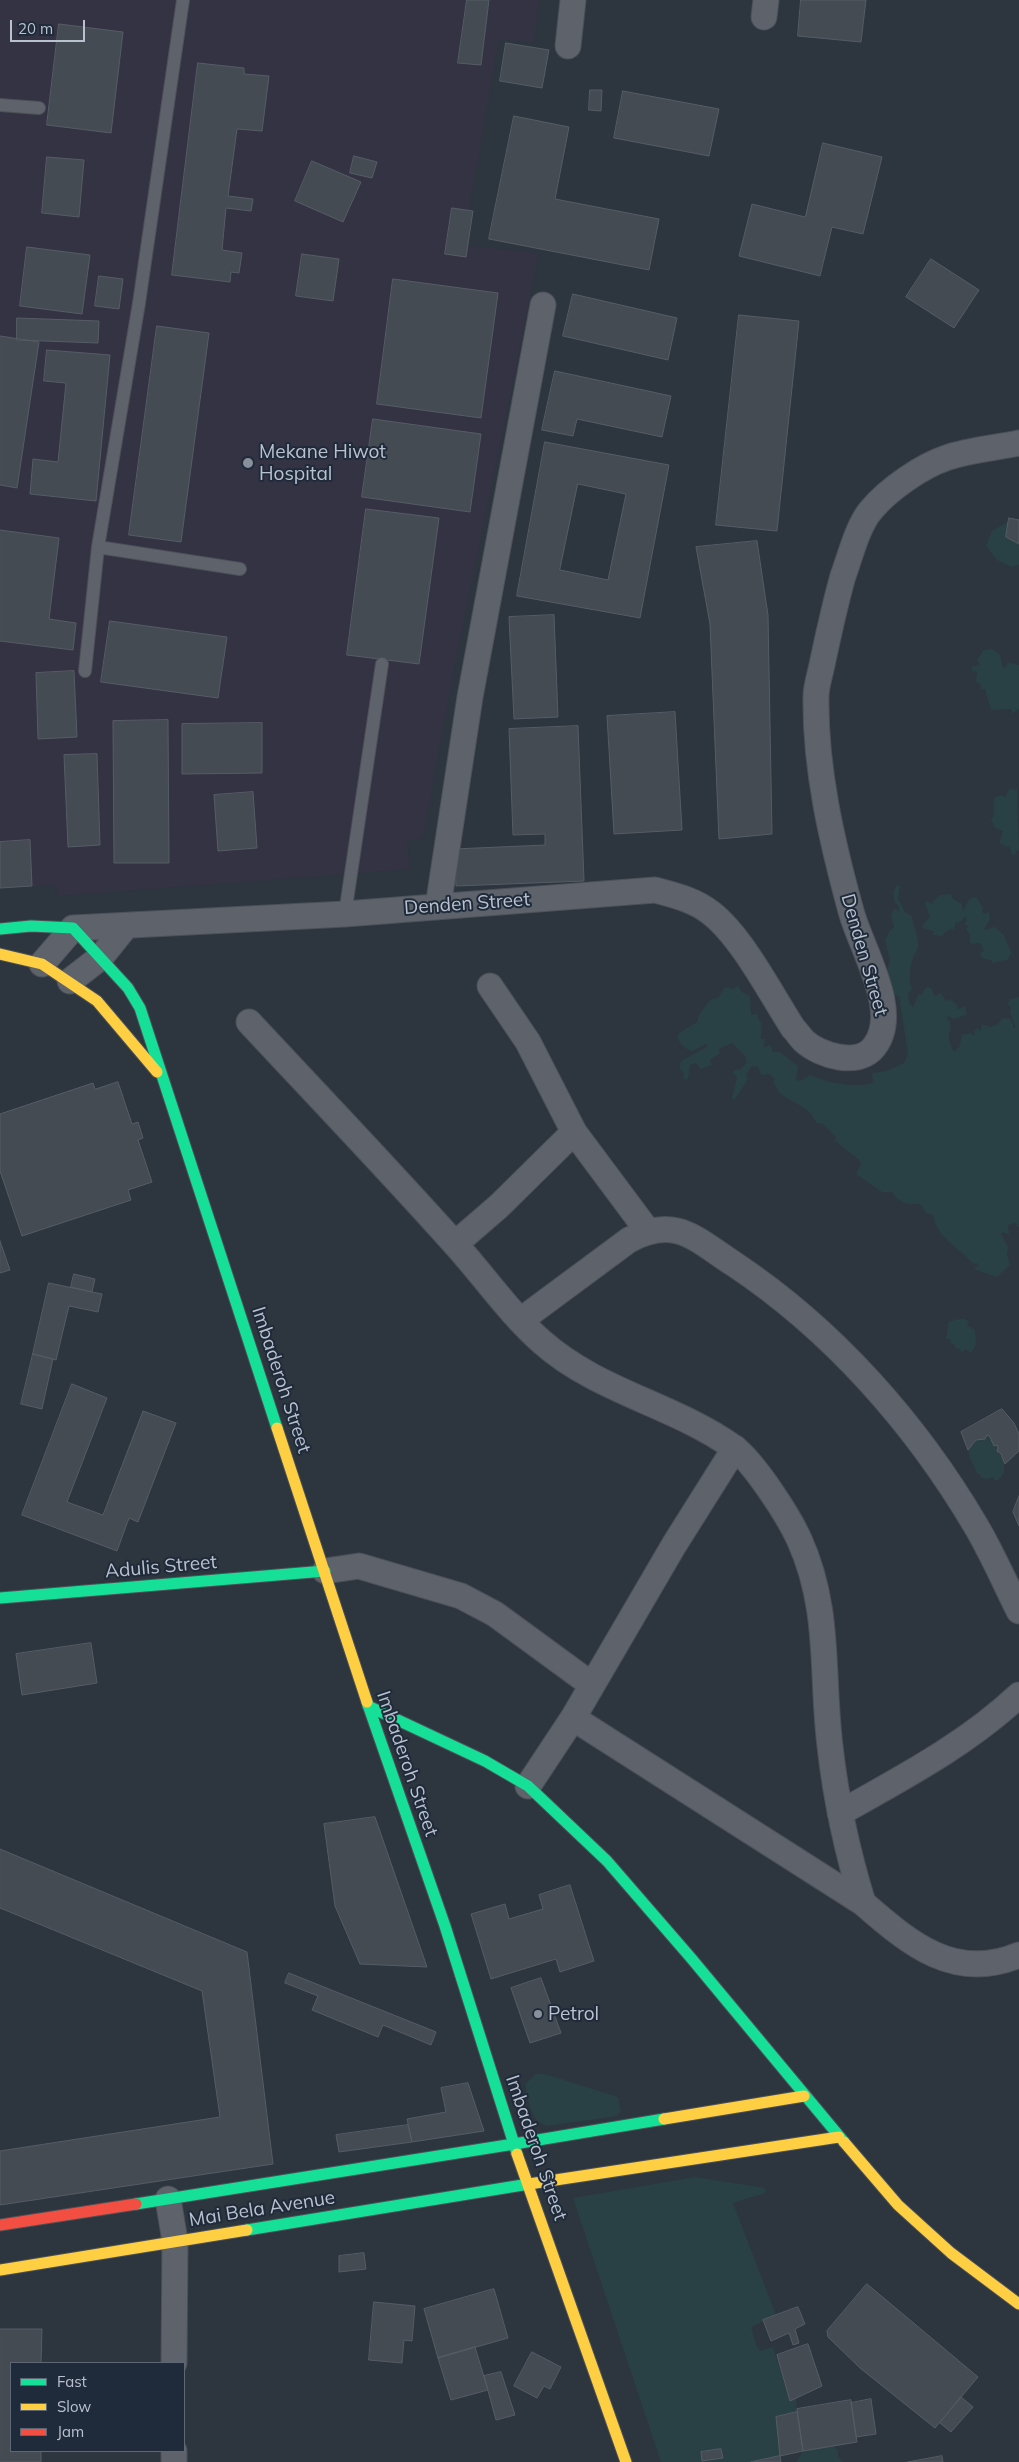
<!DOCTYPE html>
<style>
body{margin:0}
#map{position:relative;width:1019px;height:2462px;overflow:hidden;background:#2d353e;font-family:Mulish,sans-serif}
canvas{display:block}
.legend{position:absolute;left:10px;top:2362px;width:175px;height:90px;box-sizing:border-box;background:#1f2b3a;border:1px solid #5d6775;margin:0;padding:6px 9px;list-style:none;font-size:15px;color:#b9c1ce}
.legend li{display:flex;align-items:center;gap:10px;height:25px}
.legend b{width:25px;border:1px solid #5d6775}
.scale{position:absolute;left:10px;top:20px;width:75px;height:22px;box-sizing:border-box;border:2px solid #b9c1ce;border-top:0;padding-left:6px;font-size:15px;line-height:18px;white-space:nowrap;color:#b9c1ce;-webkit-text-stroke:4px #1f2b3a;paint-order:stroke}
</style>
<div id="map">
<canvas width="1019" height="2462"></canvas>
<ul class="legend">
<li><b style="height:6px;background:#16e098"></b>Fast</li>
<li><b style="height:6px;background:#ffcf43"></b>Slow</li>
<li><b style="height:6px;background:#f24e42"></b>Jam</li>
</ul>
<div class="scale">20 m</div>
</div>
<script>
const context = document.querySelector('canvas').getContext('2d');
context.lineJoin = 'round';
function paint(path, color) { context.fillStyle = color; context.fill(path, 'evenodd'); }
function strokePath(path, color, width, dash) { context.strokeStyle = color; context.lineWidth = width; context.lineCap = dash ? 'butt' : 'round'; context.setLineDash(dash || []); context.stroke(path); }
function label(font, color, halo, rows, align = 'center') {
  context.font = font + ' Mulish,sans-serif'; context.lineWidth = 4; context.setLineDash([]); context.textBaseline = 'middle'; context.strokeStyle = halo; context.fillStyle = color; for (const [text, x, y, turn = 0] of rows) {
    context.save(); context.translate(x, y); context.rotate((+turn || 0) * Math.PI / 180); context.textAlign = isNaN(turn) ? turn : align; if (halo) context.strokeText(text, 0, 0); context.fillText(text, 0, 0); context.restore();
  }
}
const medical = new Path2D(`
 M0,0H539L534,43L499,39L463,245L539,253L453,674L423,838L407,841L410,869L58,896L55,885L0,888Z`);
const green = new Path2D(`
 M1009,521L1019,529V565L1011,567L997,560L986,546L992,531Z
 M992,649L1000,655L1003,668L1006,667L1008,662L1019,665V709L1012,714L1011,709L991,710L985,689H981V685L976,682L977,672L972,671L971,667L980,665L977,659L984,650Z
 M1017,787L1019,851L1018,850L1014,855L1011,854L1010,846L1007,847L999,843L1003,831L995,828L991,820C997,813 991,805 995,797L1001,795L1005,797L1010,788L1016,790Z
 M896,886H900L898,899L906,913L912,916C913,927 919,935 918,947C918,951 914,954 913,958C910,969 908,979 912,989L908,994L910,1004L913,1007L918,995H921L926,987L931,988L935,996L941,993L946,1001L951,999L957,1005L958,1009L966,1006V1015L954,1019L947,1016V1020L950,1021L951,1030L949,1032V1041L954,1052L959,1047L962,1035L970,1033L975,1036L974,1030L977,1028L980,1031L982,1024L990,1027L998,1024L1002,1018L1011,1019L1014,1028H1016L1010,1012L1011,1007L1007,1004L1011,999L1019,997V1227H1017L1016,1223L1008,1225L1009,1235L1003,1232L1001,1234L1008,1247L1007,1255L1010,1265L997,1277L976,1270L974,1268L978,1266L977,1263L973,1264C959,1248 937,1238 933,1215L926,1213L920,1204C907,1205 900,1204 892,1192H882L856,1174L861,1165L859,1160L834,1140L836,1137L823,1124L816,1123C811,1106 790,1103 779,1092C777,1090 775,1085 773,1082L775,1079L769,1074L761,1075L758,1067L752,1066L746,1075L748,1079L734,1101L732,1098L737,1077L733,1074L734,1070L741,1069L747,1062L745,1056L732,1043L719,1049L720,1053L710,1060L712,1065L700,1069L696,1063L690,1065L688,1079L684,1080L683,1072L679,1068L681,1061L707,1047L706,1044L692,1051C685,1049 675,1041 679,1033L697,1022L700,1013L711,999L718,998L725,987L733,989L738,985L742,992L750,996L751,1015L757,1014L759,1021L762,1022L761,1039H765L764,1048L769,1045L772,1048V1052H780L798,1066L796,1080L800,1081L810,1075C828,1083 853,1088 873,1083L872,1073L886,1071L904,1063L908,1054L899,996L893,994L886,973L890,961L885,940L890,930L894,927L891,915L893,910L896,909L898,911L899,909L898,905L895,903L893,893Z
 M951,894L953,899L962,904L963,912L969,899L973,897L977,898L983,908L982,912L985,914L989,911L990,919L984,930L995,927L1004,935L1012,954L1009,955V959L992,963V961L982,958L980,953L984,951L980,943L970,944V935L966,929L968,926L964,924L967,920L965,916L959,923L956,922L954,930L951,929L944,933L943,936L932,935L934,931L923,928V924L930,917L925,903L927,901L933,904V901L940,895Z
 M962,1318L969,1321L967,1325L975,1330L976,1345L971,1353L965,1349L963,1352L960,1351L959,1348L956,1349L954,1344L950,1343L951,1339H946L949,1322L958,1319L960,1320Z
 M987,1435L990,1440H993L994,1446L997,1445V1451L1004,1460V1473L999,1480L995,1481L993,1477L988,1479L981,1478L980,1474H977C974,1465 966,1455 969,1446L973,1445L976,1440L985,1439Z
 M536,2074H545L618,2097L621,2111L617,2116L547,2126C529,2120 529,2101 525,2084Z
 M695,2177L765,2188V2193L733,2203L776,2315L751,2327L757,2347L761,2351L773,2347L790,2400L796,2398L797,2412L776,2417L780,2456L751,2462H661L573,2198Z
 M833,2446L838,2450V2456L843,2462H796L803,2451Z`);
const building = new Path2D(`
 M467,0H489L481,65L458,63Z
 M801,0H866L861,42L798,36Z
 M59,24L123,32L111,133L47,125Z
 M506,43L549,50L542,88L500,81Z
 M198,63L244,68V74L269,76L262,131L237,129L228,196L253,199L251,211L226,208L222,250L242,253L239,273L231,272L230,282L172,275Z
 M590,90H602L601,111L589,110Z
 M623,91L719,109L709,156L614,138Z
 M514,116L569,127L555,199L659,219L649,270L489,239Z
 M823,143L882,157L863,234L832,227L820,276L739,256L752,204L805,217Z
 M354,156L377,162L372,178L350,173Z
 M47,157L84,160L79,217L42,213Z
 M312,161L361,182L343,222L295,201Z
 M452,208L473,211L466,257L445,254Z
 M27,247L90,255L82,314L20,306Z
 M302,254L339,259L333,301L296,296Z
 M931,259L979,290L954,328L906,297Z
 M99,276L123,279L119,309L95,306Z
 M393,279L498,293L481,418L377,404Z
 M573,294L677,318L668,360L563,336Z
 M739,315L799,321L777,531L716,525Z
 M17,318L99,321L98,343L17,340Z
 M157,326L209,333L181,542L129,535Z
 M0,336L39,342L17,488L0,485Z
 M47,350L110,355L96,501L30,494L33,459L58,462L66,383L44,381Z
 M555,371L671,396L662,437L577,419L573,436L542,430Z
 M373,419L481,434L470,512L362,497Z
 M545,442L669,465L640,618L517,596ZM578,484L626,494L608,580L560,570Z
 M366,509L439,518L419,664L347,655Z
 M1009,518L1019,520V544L1006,537Z
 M0,530L59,538L49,619L76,623L73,650L0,641Z
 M757,541L768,615L772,834L719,839L710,624L696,547Z
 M554,615L558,717L514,719L509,617Z
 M110,621L227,637L218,698L101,682Z
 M74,671L77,737L38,739L36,673Z
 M675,712L682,830L614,834L607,716Z
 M168,720L169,863H114L113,721Z
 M262,723V773L182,774V724Z
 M578,726L584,881L456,886L454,849L545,845V834L513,835L509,729Z
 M97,754L100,845L68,847L64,755Z
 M253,792L257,848L218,851L214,795Z
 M30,840L32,886L0,888V842Z
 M118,1082L132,1124L138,1122L143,1138L138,1140L152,1182L128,1190L131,1200L22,1236L0,1171V1114L93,1083L95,1089Z
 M0,1241L10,1270L0,1273Z
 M74,1274L95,1279L92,1292L71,1287Z
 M49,1283L102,1294L98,1312L69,1306L56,1360L33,1354Z
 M33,1354L53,1359L42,1409L21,1404Z
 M72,1384L107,1398L67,1502L103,1515L143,1411L176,1423L138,1522L129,1518L117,1551L22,1515Z
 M1002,1409L1014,1423L1019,1434V1451L1005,1464L1001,1454L997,1451L998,1448L997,1445L994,1446L990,1437L987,1435L985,1439L976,1440L968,1450L961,1432Z
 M1019,1496V1526L1013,1512Z
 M91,1643L97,1683L22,1695L16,1654Z
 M375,1817L427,1967L360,1964L335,1906L324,1824Z
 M0,1849L247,1952L273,2164L0,2205V2151L220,2117L202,1991L0,1908Z
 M570,1885L594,1961L560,1972L556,1959L491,1979L471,1914L505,1904L509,1919L543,1909L539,1895Z
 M289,1973L436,2032L431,2045L383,2025L378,2037L312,2010L318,1996L285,1983Z
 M541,1978L561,2033L530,2043L511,1988Z
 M468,2083L484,2131L412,2142L407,2119L446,2112L441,2088Z
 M408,2125L412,2142L339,2152L336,2135Z
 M364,2253L366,2269L339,2272V2256Z
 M867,2284L978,2377L935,2428L860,2368L828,2337L827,2331Z
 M494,2289L508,2338L438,2358L424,2309Z
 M374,2302L415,2306L412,2341L404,2340L402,2363L369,2360Z
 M798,2307L805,2324L795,2329L799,2343L793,2345L789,2333L771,2341L763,2320Z
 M0,2329H42L41,2363H11V2451H41V2462H0Z
 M808,2344L822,2386L790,2401L777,2355Z
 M475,2347L488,2390L451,2400L438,2358Z
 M532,2352L561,2367L550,2389L544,2386L537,2398L514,2386Z
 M501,2372L515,2415L496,2420L484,2376Z
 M961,2397L973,2407L951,2432L940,2423Z
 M871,2399L876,2434L856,2437L851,2403Z
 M851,2400L857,2442L803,2451L797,2409Z
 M797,2412L803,2451L780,2456L776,2417Z
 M721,2449L723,2458L702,2461L701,2452Z
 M780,2456L781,2462H751Z
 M942,2456L943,2462H908Z`);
const lane = new Path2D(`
 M0,105L39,108
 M98,547L240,569
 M85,671L98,547L139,303L183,0
 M345,914L382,664`);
const street = new Path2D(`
 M764,17L766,0
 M568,46L573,0
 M438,907L470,697L543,305
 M42,964L73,928L345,914L655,890C674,895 695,900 711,913C742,937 771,994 793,1028C797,1032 800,1037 804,1041C820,1056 859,1067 874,1047C902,1012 861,949 851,911C832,842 815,769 816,697C816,685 821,672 823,660C829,632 835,604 843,576C850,557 858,524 872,509C889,489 922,466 946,458C969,450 995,448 1019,443
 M70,981L101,957L126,926
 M490,986L528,1042L574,1132L647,1230
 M249,1022C318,1096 388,1169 455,1244C484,1276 510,1314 542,1342C597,1391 674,1405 733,1447C753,1461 788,1515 799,1539C831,1609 821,1674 830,1746C836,1800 847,1851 863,1903
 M455,1244L499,1206L574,1132
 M521,1320L629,1240C676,1215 695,1239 734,1264C833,1330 916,1424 976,1526C992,1553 1005,1583 1019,1611
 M325,1571L359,1566L461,1596L495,1614L592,1685
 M573,1718L863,1903C910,1944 955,1982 1019,1955
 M528,1786L573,1718L674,1545L735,1448
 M840,1813C902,1778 967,1744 1019,1695
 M168,2199L175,2241L174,2363
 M174,2462V2451`);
const fast = new Path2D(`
 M0,929L31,926L73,928L128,988L140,1008L277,1428
 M0,1598L325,1571
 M367,1702L445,1926L514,2144L664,2119
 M368,1706L485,1761L528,1786L607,1861L691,1958L844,2142
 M136,2204L514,2144L517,2154
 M247,2230L529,2184`);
const slow = new Path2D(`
 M0,954L42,964L97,1001L157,1072
 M277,1428L367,1702
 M664,2119L804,2096
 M844,2142L898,2205L951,2253L1019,2304
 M517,2154L626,2462
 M529,2184L839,2137
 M0,2270L247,2230`);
const jam = new Path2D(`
 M0,2225L136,2204`);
const markers = [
 [248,463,6,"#88909c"],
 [538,2014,5,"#88909c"]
];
const poiNames = [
 ["Mekane Hiwot",259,452],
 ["Hospital",259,474],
 ["Petrol",548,2014]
];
const streetNames = [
 ["Denden Street",467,904,-4],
 ["Denden Street",864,955,74],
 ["Imbaderoh Street",281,1380,72],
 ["Adulis Street",161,1567,-5],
 ["Imbaderoh Street",407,1764,71],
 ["Imbaderoh Street",536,2148,71],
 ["Mai Bela Avenue",262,2209,-9]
];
paint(medical, '#343344');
paint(green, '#294145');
paint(building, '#454b52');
strokePath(building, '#565c65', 1);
strokePath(lane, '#4c5158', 14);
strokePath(street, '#4c5158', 27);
strokePath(fast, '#4c5158', 13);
strokePath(slow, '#4c5158', 13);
strokePath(jam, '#4c5158', 13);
strokePath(lane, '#5e636b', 12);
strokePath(street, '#5e636b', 25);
strokePath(fast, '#16e098', 11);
strokePath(slow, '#ffcf43', 11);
strokePath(jam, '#f24e42', 11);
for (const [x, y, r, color] of markers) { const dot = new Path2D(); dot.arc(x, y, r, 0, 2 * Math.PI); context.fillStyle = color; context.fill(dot); strokePath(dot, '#1f2b3a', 2); }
label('19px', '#b9c1ce', '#1f2b3a', poiNames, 'left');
label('19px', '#b9c1ce', '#1f2b3a', streetNames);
</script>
